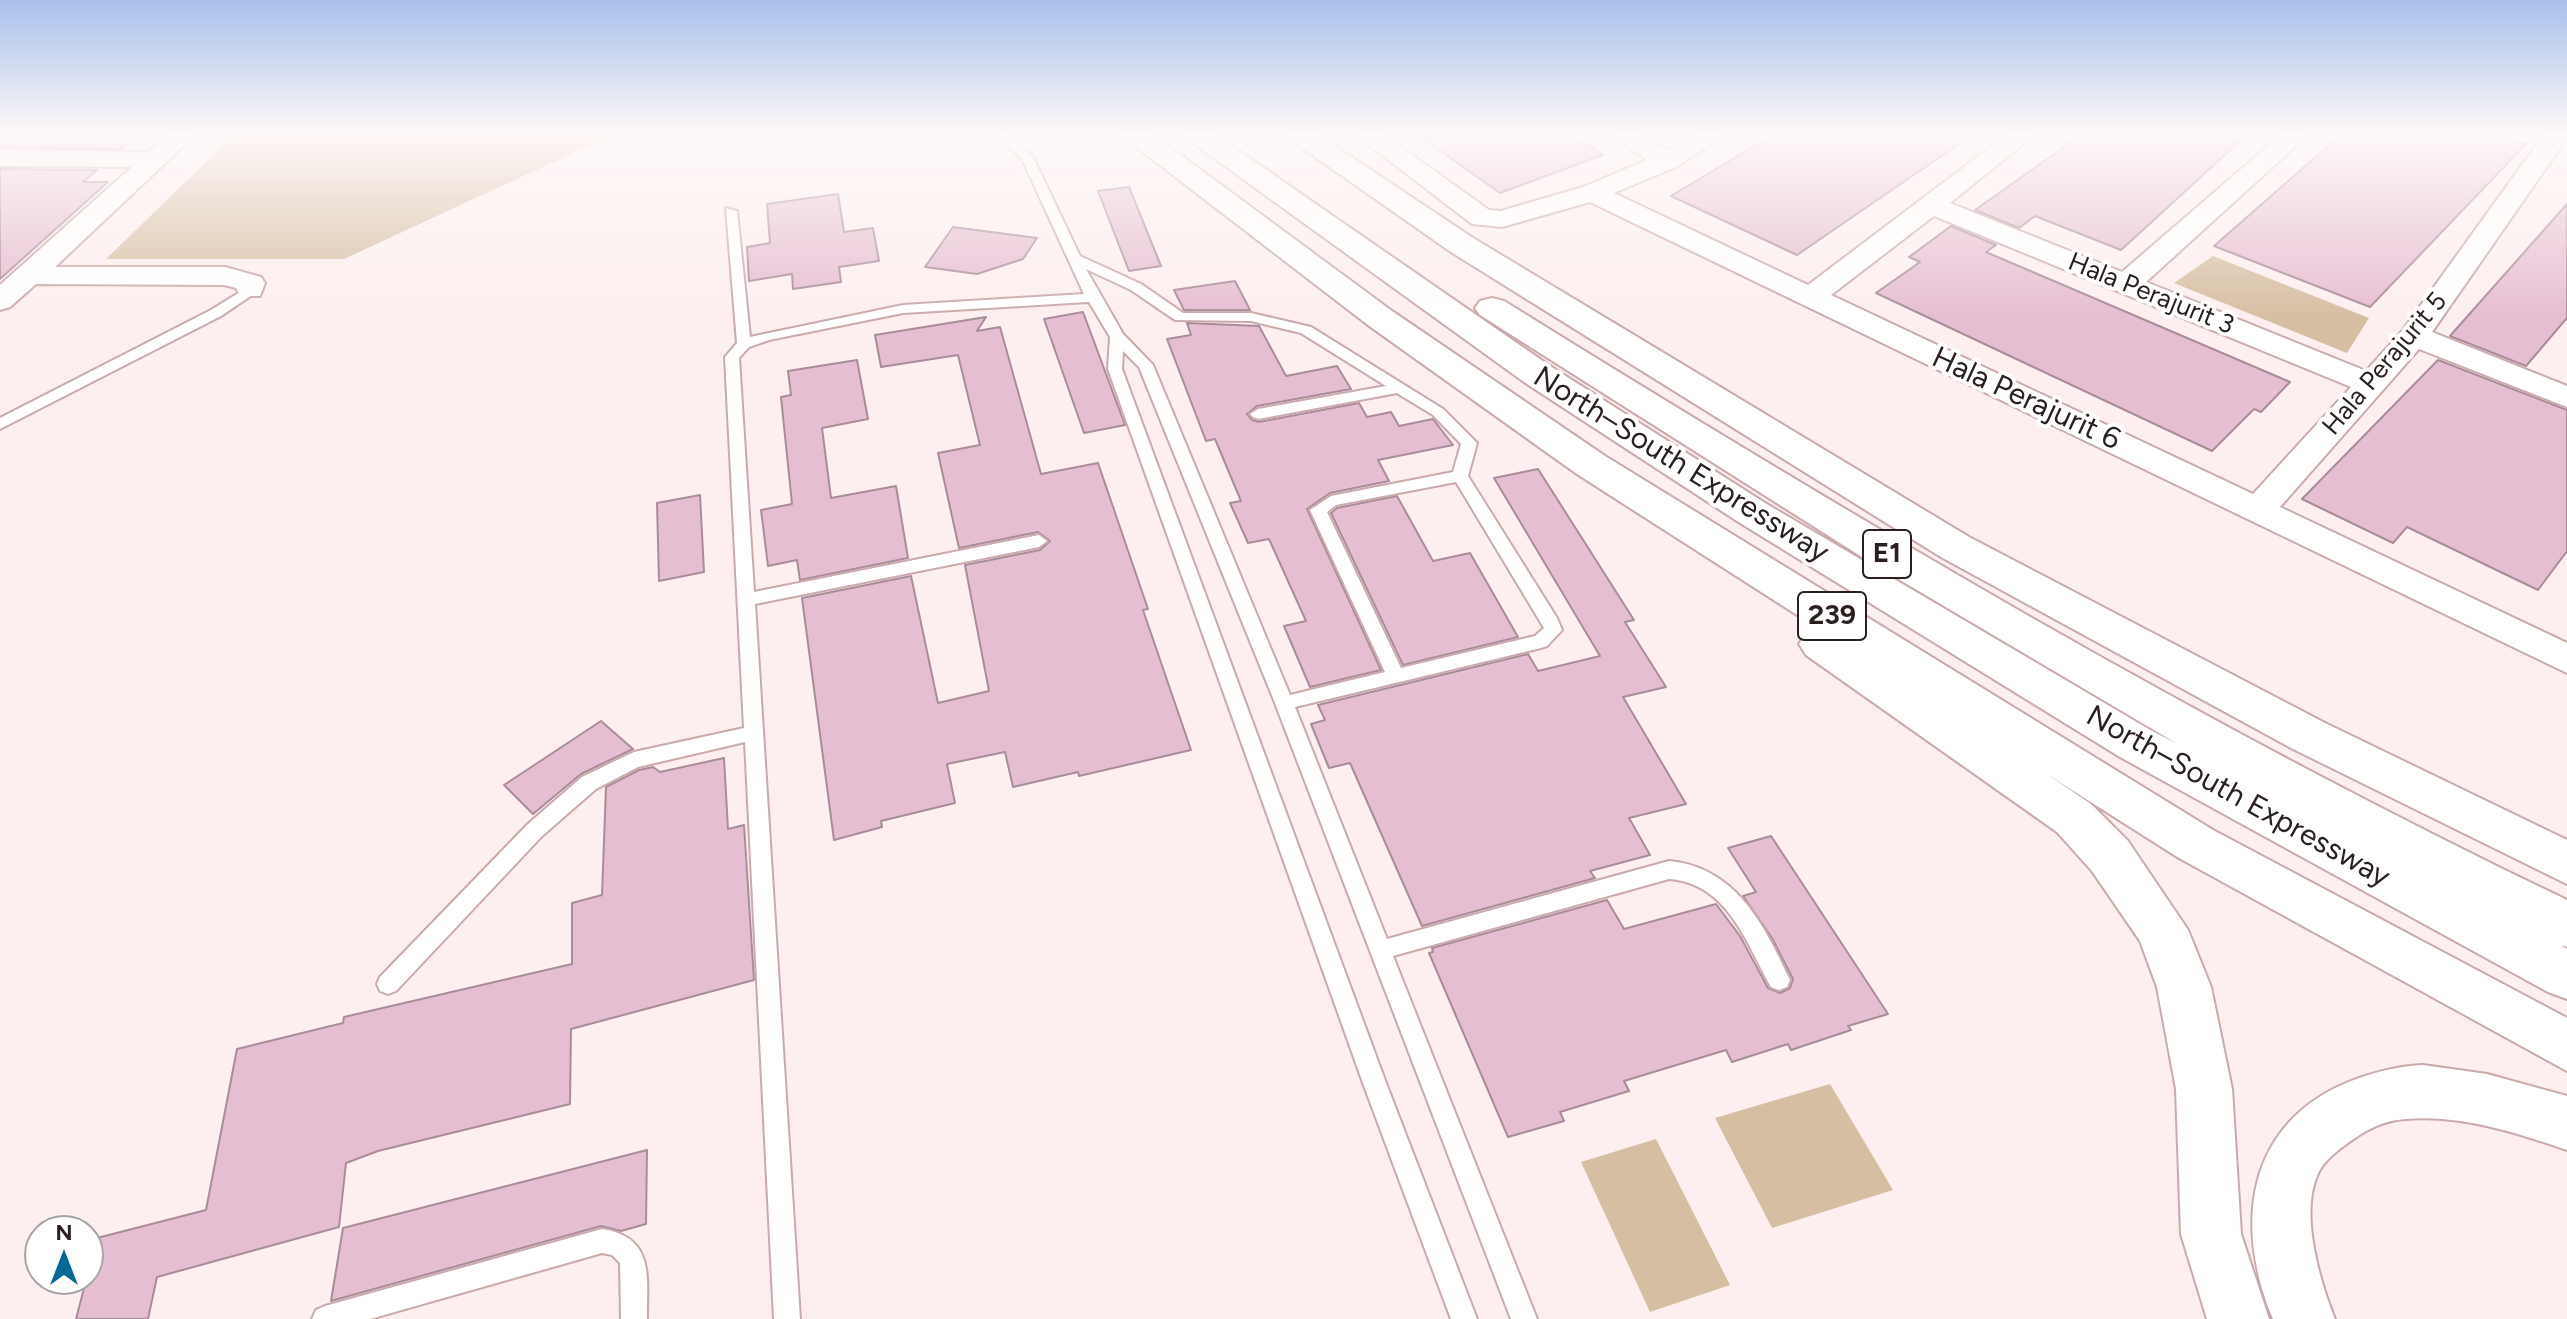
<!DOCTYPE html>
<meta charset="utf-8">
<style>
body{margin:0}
#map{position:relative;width:2567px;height:1319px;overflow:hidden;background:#fdefef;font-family:Figtree,sans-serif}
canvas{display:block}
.north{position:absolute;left:24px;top:1215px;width:80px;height:80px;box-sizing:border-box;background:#fff;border:2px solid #aaa5a5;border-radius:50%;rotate:0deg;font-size:22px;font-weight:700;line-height:32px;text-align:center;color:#2a1e1e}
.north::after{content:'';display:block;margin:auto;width:28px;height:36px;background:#006996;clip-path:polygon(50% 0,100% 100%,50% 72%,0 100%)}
</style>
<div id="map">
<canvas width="2567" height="1319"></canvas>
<div class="north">N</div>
</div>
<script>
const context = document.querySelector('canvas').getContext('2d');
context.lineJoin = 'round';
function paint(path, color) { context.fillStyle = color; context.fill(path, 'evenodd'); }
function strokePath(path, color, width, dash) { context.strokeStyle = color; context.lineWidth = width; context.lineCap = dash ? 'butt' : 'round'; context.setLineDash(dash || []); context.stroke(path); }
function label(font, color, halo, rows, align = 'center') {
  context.font = font + ' Figtree,sans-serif'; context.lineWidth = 8; context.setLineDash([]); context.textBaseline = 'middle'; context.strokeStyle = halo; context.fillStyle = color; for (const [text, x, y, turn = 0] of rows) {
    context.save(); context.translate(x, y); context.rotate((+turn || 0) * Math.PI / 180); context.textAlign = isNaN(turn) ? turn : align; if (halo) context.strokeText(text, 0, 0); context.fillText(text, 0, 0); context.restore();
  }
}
const green = new Path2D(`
 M236,133H616L344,259H106Z
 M2213,256L2369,318L2347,353L2174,283Z
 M1830,1084L1893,1190L1772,1228L1715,1118Z
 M1656,1139L1730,1285L1650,1312L1581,1162Z`);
const building = new Path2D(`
 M0,133H139L121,149L0,147Z
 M1415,133H1569L1603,155L1500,193Z
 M1776,133H1975L1797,255L1671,196Z
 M2084,133H2249L2121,250L2035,216L2019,228L1975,210Z
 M2343,133H2494L2526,144L2370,307L2214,246Z
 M0,169L97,170L83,182H108L0,279Z
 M1129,187L1161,266L1129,271L1098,191Z
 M838,194L844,232L873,228L879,261L839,267L841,282L793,289L792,274L749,281L747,247L770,243L767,204Z
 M2567,204V318L2526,366L2450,336Z
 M1951,226L1996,245L1986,252L2290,382L2261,412L2254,409L2212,451L1876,293L1920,262L1909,257Z
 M953,227L1037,238L1023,259L977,274L925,267Z
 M1235,281L1250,310H1184L1174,290Z
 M1083,312L1125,425L1084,433L1044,319Z
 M986,317L977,331L1000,327L1041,474L1098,463L1148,609L1143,610L1191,750L1079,776L1078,772L1013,787L1005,752L947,764L955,803L881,821L882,827L834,840L802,598L911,576L938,703L989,691L965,565L1040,550L1050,541L1038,532L959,548L938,453L980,445L958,355L881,367L875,335Z
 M1187,323L1259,326L1286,376L1337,366L1351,389L1257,406L1247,414L1252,420L1259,422L1359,403L1367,417L1391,412L1399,426L1433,419L1453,445L1378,460L1389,481L1330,493L1307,509L1381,670L1310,687L1284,626L1306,621L1269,539L1248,543L1230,503L1241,501L1215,439L1206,441L1167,339L1191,335Z
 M857,360L868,419L822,428L831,498L896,486L908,558L800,580L797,560L768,566L761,510L792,504L781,397L791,395L788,371Z
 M2438,360L2567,410V551L2538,590L2407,527L2393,543L2302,499Z
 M1538,469L1634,620L1625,622L1666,687L1623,697L1686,804L1629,818L1650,855L1590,871L1595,878L1422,926L1350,763L1329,768L1311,724L1325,720L1318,705L1528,654L1538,671L1600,656L1494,478Z
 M700,495L704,572L659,581L657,503Z
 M1397,496L1433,561L1470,553L1518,637L1403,665L1331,513L1337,508Z
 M601,721L633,749L581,774L533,814L504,785Z
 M724,758L728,829L744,825L754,980L571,1029L570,1104L378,1151L346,1163L339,1227L157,1277L148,1319H76L97,1238L206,1210L237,1049L343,1023L344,1017L572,964V903L602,895L606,787L639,770L653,767L660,772Z
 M1771,836L1888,1014L1848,1026L1851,1030L1791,1050L1788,1044L1732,1062L1726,1050L1624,1081L1629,1091L1560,1112L1564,1121L1508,1137L1429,953L1433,952L1432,948L1607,900L1624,929L1716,904L1740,936L1768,988L1780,993L1790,988L1793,979L1772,938L1743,896L1756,892L1728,848Z
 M647,1150L646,1224L621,1231L601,1226L331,1301L343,1228Z`);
const service = new Path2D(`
 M994,133H1007L1033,157L1080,256L1141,284L1183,313H1251L1311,327L1443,409L1477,443L1468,476L1557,618L1562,630L1547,646L1541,648L1295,707L1387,939L1669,861C1736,867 1764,925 1790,980L1787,987L1779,990L1771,987C1746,942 1727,883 1669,879L1393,956L1537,1319H1511L1275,703L1139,367L1123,351L1122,369L1386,1083L1477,1319H1451L1363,1083L1108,369L1110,337L1089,302L903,313L769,340L749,347L739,358L754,592L1039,535L1047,541L1039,547L755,604L800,1319H774L745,742L638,767L596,789L542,836L396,991L388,994L380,991L377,984L380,977L528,824L582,777L634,752L744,728L725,357L737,343L726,208L737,211L750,337L903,305L1084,294L1022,159ZM1086,269L1131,290L1175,320L1251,321L1301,333L1386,386L1258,409L1250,414L1253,417L1258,419L1397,393L1433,415L1461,444L1453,472L1331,496L1310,510L1385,672L1290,695L1153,365L1123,334ZM1456,482L1544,628L1535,636L1401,668L1327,512L1336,505Z
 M250,286L257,290L255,293L221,316L0,429V418L211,310Z
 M602,1229C655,1237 647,1277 647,1319H621L620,1263L612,1255L602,1253L370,1319H312L316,1310L325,1306Z`);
const minor = new Path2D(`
 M170,133H197L55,267H225L261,277L265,283L260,296H240L236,288L224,285L36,284L10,307L0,310V285L132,167L0,166V150L149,152Z
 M1353,133H1382L1489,210L1501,211L1583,187L1647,160L1609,133H1639L1667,150L1697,133H1728L1676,167L1614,193L1808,285L2009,133H2037L1950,203L2122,272L2283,133H2310L2146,282L2366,371L2403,330L2545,133H2567V138L2432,332L2567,386V407L2419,349L2280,507L2567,643V673L1590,202L1502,227L1472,224ZM1934,216L2351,387L2253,494L1831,295Z`);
const primary = new Path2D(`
 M1118,133H1151L1392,311L1605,456L2213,830L2567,1018V1071L2179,858L2045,773L2091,804L2128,841L2188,930L2211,987L2232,1089L2241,1234L2269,1319H2207L2181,1234L2176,1089L2157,987L2140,941L2092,871L2057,832L1806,655L1799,644L1806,633L1819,629L1577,474L1368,325Z
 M1281,133H1315L1473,238L1969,537L2325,723L2567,840V884L2293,749L1941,557L1451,252Z
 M2423,1065L2487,1074L2567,1096V1150C2518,1133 2459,1114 2406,1119C2387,1120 2371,1127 2355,1138C2342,1147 2323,1160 2317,1176C2300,1215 2320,1282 2335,1319H2273C2233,1223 2247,1122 2351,1081C2375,1072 2397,1066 2423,1065Z`);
const motorway = new Path2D(`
 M1179,133H1213L1550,366L1765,503L2152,731L2176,743L1873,564L1480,315L1475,308L1480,301L1492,298L1504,301C1850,516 2199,724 2567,900V947L2560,945L2567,949V999L2548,992L2120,757L1737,521L1524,382Z`);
const farStreetnames = [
 ["Hala Perajurit 3",2151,294,22],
 ["Hala Perajurit 5",2385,364,-50]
];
const shields = [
 [1887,554,48],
 [1832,616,68]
];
const shieldNames = [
 ["E1",1887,554],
 ["239",1832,616]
];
const streetNames = [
 ["Hala Perajurit 6",2026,399,25],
 ["North–South Expressway",1681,465,32],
 ["North–South Expressway",2238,797,29]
];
paint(green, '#d6bea2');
paint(building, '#e6bed1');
strokePath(building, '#a98c9a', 2);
strokePath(service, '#cbaaab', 4);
strokePath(minor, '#cbaaab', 4);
strokePath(primary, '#cbaaab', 4);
strokePath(motorway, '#cbaaab', 4);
paint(service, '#fff');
paint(minor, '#fff');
paint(primary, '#fff');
paint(motorway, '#fff');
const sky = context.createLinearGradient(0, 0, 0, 318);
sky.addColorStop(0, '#a9c0eb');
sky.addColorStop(0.42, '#fef8f8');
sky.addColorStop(1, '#fef8f800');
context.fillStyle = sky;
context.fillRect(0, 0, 2567, 318);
label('26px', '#2a1e1e', '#fff', farStreetnames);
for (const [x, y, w] of shields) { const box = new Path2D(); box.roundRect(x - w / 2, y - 24, w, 48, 6); context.fillStyle = '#fff'; context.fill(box); strokePath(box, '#2a1e1e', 2); }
label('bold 28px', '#2a1e1e', null, shieldNames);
label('30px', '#2a1e1e', '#fff', streetNames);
</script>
